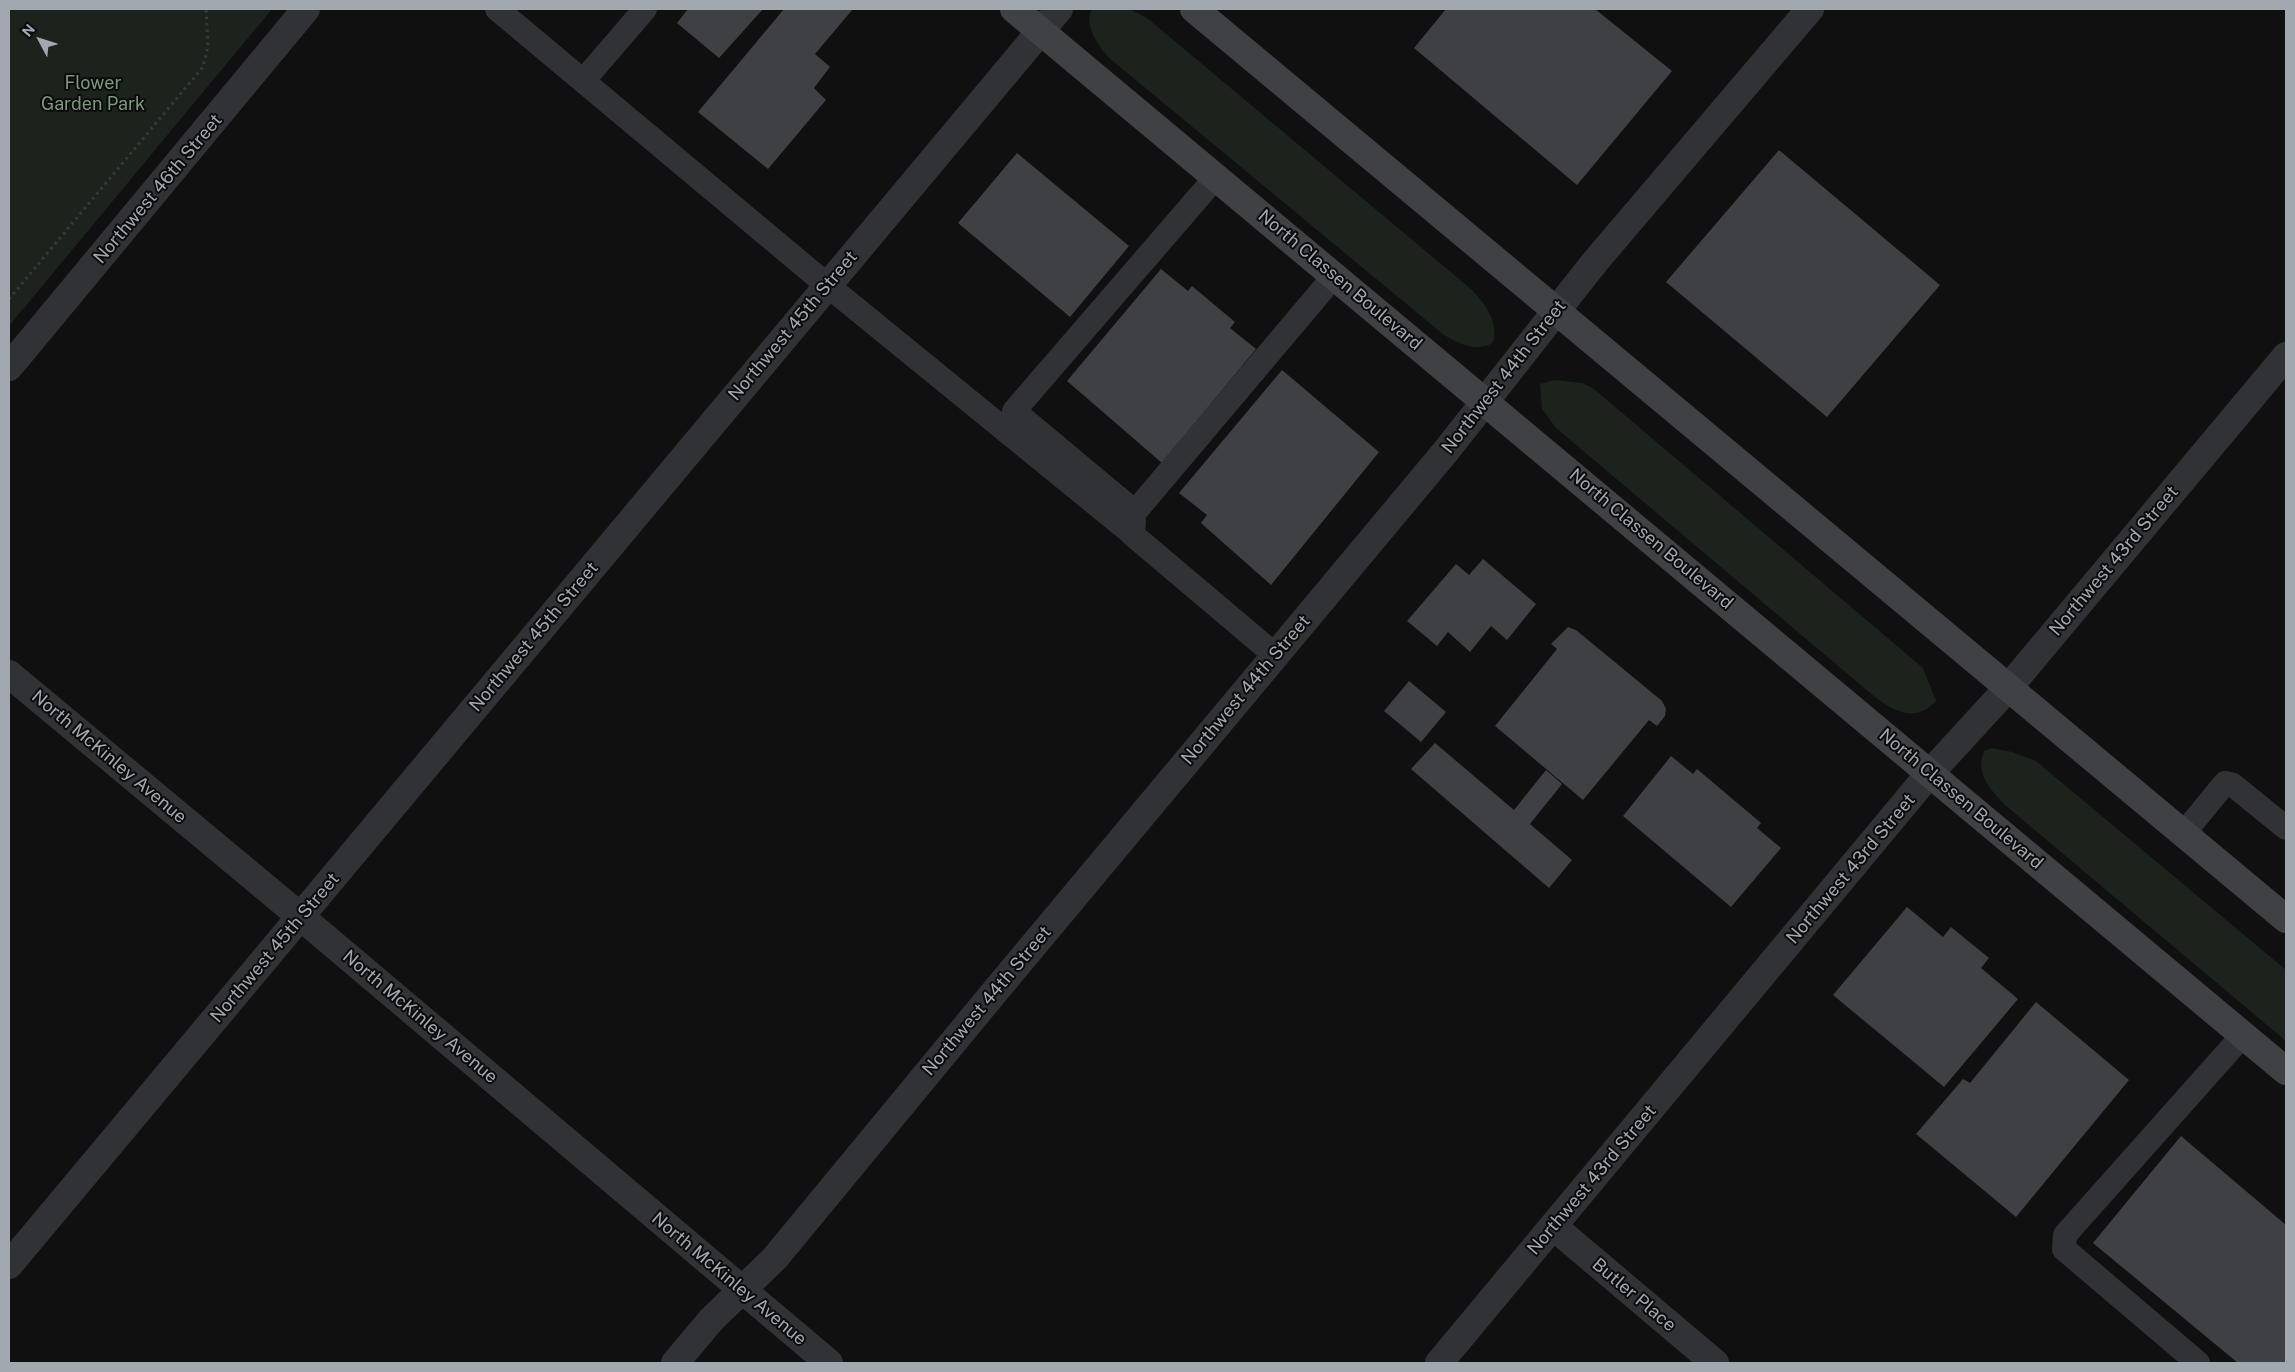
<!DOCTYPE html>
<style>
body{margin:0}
#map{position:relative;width:2295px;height:1372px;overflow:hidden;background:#101011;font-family:"Public Sans",sans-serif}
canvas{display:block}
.frame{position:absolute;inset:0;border:10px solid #a2a8b0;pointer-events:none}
.north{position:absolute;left:15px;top:15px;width:50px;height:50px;-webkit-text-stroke:4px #0b0b0c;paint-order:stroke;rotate:310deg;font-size:14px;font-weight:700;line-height:20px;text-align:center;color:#a2a8b0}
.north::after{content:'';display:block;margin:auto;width:18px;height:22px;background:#a2a8b0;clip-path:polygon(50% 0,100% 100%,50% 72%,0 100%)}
</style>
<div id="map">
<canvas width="2295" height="1372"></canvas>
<div class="frame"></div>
<div class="north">N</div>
</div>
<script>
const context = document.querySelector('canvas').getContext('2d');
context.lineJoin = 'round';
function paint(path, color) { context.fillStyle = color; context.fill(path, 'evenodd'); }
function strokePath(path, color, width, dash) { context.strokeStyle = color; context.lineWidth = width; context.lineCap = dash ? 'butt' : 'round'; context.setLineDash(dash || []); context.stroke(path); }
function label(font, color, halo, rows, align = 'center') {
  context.font = font + ' "Public Sans",sans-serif'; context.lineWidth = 4; context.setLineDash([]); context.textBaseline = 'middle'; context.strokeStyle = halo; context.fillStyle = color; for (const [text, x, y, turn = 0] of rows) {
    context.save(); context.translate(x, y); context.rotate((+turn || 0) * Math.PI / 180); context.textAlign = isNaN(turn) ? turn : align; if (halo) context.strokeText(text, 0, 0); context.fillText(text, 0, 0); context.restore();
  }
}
const green = new Path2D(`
 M9,9H272L9,326Z
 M1092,9H1129L1147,18L1471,289C1485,303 1499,322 1493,343C1475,352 1460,344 1444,335L1108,57C1098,45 1083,24 1092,9Z
 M1554,380L1582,383L1594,389L1923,668L1936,701C1916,723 1895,712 1875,697L1556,428L1542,409L1540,384Z
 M1991,748L2012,752L2036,761L2286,970V1041L2005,805C1990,789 1975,774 1984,751Z`);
const building = new Path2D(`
 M688,9H763L719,58L677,23Z
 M784,9H853L815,54L830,67L814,88L826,100L768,169L698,112Z
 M1446,9H1595L1672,71L1577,185L1414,48Z
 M1779,150L1940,285L1827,417L1666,282Z
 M1017,153L1129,246L1070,317L958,223Z
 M1161,269L1188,291L1192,286L1235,322L1230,328L1256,349L1162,463L1067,381Z
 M1282,370L1379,452L1271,585L1201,523L1207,515L1179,493Z
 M1483,559L1536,604L1507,640L1491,626L1470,652L1448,632L1437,646L1407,621L1456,564L1469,575Z
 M1568,627L1576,630L1662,701L1666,709L1665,716L1657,726L1649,720L1583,800L1495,726L1557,649L1551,644Z
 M1409,681L1446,712L1421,742L1384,711Z
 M1435,743L1514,810L1546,770L1562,784L1530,824L1572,860L1549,888L1411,769Z
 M1671,756L1693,774L1697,769L1761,823L1757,828L1781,848L1731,907L1623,816Z
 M1907,907L1943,937L1951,927L1989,958L1981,968L2018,999L1944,1087L1833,995Z
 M2036,1002L2129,1080L2016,1217L1916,1134L1963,1079L1970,1083Z
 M2181,1136L2286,1225V1363H2238L2093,1243Z`);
const path = new Path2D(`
 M9,299L203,67L208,46L206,9`);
const service = new Path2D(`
 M497,9L827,285L1135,536
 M583,81L645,9
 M1216,177L1014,411L1135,512L1335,275
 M1134,521L1133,535L1275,655
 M2184,833L2225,783L2233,785L2286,828
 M2198,1363L2064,1249L2065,1235L2243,1035`);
const minor = new Path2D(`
 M9,367L306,9
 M9,674L301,917L829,1363
 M1554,1227L1715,1363
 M9,1265L1059,9
 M675,1363L711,1320L775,1258L997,989L1446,451L1594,263L1810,9
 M1439,1363L1930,773L2009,687L2286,356`);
const secondary = new Path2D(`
 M1014,9L2286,1071
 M1194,9L2286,919`);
const parkNames = [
 ["Flower",93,83],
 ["Garden Park",93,104]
];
const streetNames = [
 ["Northwest 46th Street",158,189,-50],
 ["North Classen Boulevard",1340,280,40],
 ["Northwest 45th Street",793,326,-50],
 ["Northwest 44th Street",1504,377,-52],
 ["North Classen Boulevard",1651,539,40],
 ["Northwest 43rd Street",2114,561,-50],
 ["Northwest 45th Street",534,637,-50],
 ["Northwest 44th Street",1246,690,-50],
 ["North McKinley Avenue",109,757,40],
 ["North Classen Boulevard",1961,799,40],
 ["Northwest 43rd Street",1851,869,-50],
 ["Northwest 45th Street",275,948,-50],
 ["Northwest 44th Street",987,1001,-50],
 ["North McKinley Avenue",420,1017,40],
 ["Northwest 43rd Street",1592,1180,-50],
 ["North McKinley Avenue",729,1279,40],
 ["Butler Place",1634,1295,40]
];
paint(green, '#1c231d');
paint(building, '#3f4044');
strokePath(path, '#37393c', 3, [2.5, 4]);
strokePath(service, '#313235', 24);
strokePath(minor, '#313235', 28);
strokePath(secondary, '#3f4145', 28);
label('18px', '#7c997b', '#0b0b0c', parkNames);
label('18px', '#a2a8b0', '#0b0b0c', streetNames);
</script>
